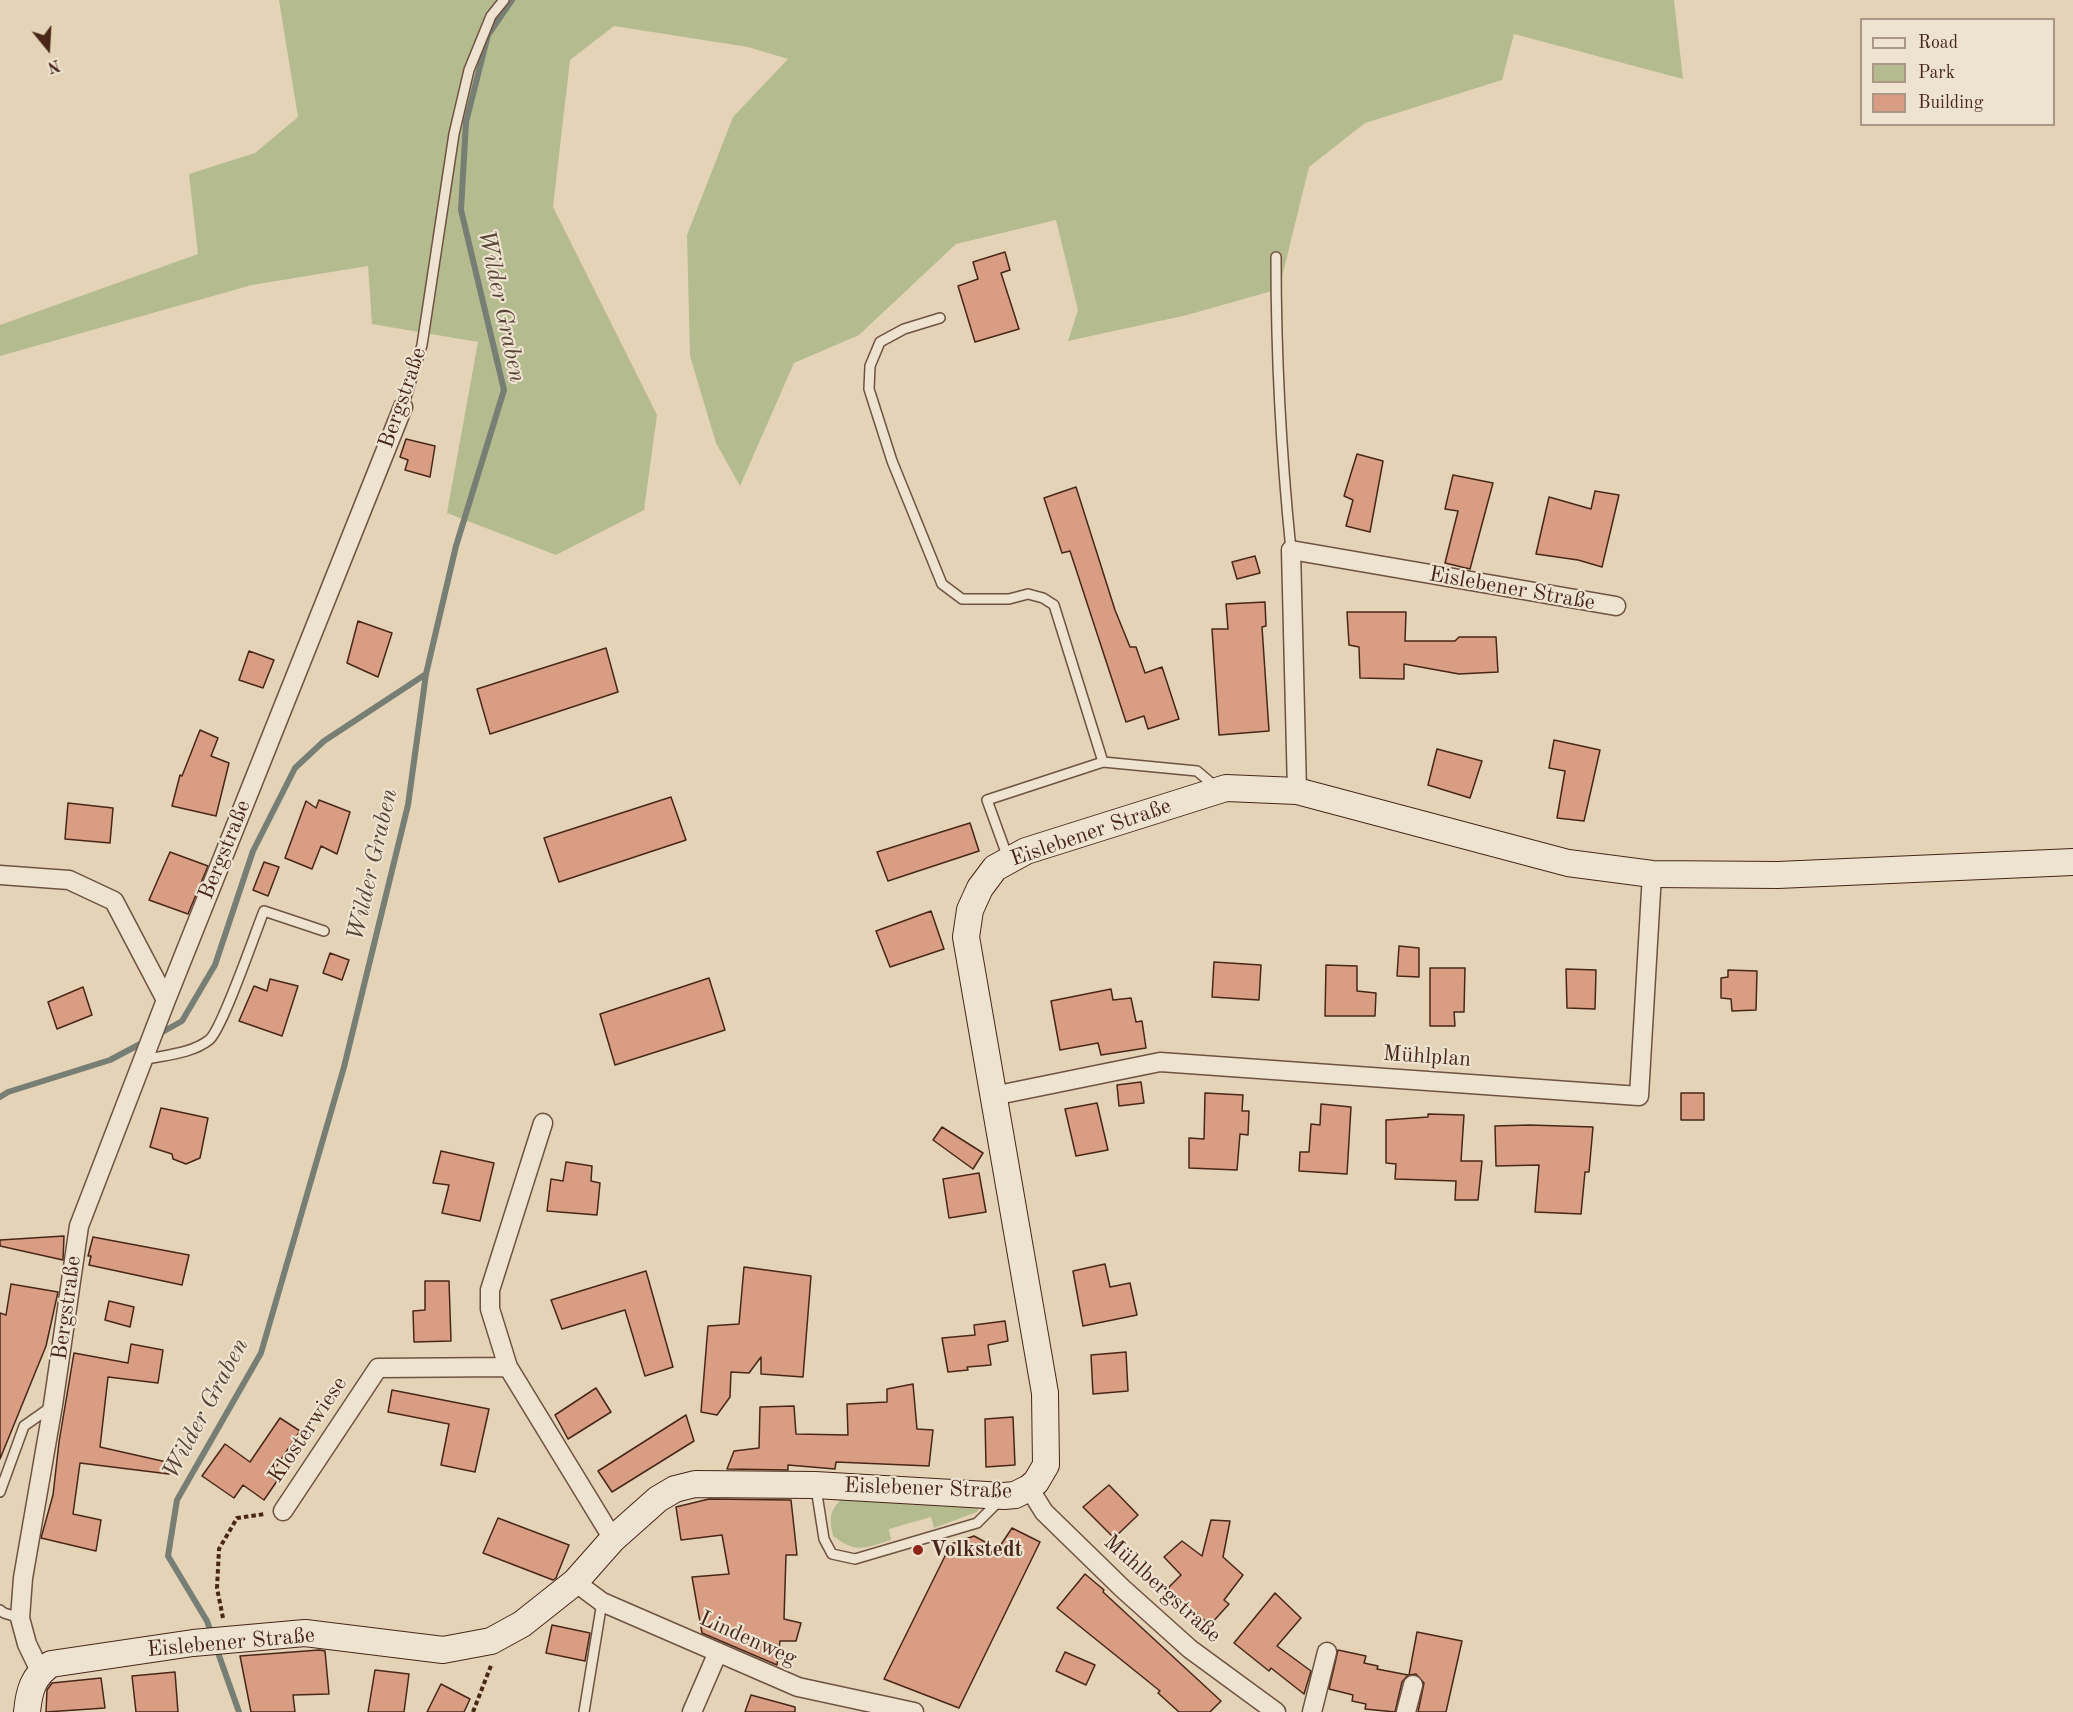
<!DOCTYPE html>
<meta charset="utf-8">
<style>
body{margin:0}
#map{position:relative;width:2073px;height:1712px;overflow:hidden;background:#e5d3b7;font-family:"Old Standard TT",serif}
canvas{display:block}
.legend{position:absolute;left:1860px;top:18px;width:195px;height:108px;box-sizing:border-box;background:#eee2d0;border:2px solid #ac9786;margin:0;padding:8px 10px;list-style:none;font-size:18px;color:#482718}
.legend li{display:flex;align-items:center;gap:12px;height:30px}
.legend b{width:30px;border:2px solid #ac9786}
.north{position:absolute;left:18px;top:18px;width:60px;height:60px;-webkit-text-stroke:4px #eee2d0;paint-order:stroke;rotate:162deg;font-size:16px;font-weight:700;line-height:24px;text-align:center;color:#482718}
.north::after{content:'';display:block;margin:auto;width:21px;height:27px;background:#482718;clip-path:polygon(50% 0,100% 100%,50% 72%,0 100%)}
</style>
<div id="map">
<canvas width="2073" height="1712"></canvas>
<ul class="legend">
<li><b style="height:8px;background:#eee2d0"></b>Road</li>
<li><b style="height:16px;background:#b4bc8f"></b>Park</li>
<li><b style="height:16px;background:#d89d83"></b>Building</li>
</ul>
<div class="north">N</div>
</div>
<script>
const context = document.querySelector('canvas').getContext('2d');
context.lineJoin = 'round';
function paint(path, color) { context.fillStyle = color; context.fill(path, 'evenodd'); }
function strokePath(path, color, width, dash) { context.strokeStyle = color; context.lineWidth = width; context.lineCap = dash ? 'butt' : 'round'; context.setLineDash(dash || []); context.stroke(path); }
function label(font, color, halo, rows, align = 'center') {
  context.font = font + ' "Old Standard TT",serif'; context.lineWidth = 4.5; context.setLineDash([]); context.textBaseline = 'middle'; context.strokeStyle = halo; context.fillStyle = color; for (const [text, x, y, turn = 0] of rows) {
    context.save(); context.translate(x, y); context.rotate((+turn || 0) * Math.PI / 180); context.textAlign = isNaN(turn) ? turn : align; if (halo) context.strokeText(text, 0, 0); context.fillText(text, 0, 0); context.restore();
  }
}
const green = new Path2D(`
 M279,0H1674L1683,79L1514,34L1502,80L1365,123L1309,167L1279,289L1187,315L1068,341L1078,310L1056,220L956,244L859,335L794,363L740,486L716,443L690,356L687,235L733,117L788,59L748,47L614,26L570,60L553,207L657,415L644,510L556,555L447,513L478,342L372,324L368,266L252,285L0,356V325L198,254L189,174L255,153L298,117Z
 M843,1497L978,1502L979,1508L977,1512L934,1528L931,1517L889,1529L891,1540C864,1548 857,1554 833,1536C829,1517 829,1512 843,1497Z`);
const stream = new Path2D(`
 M159,1034L182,1021L215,965L253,851L295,768L324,741L426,674
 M0,1097L8,1092L110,1060L144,1042
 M212,1635L207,1621L168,1556L177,1500L261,1353L344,1067L408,805L426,674L456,546L504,390L461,210L466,122L488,35L512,0
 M216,1647L239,1712`);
const building = new Path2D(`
 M1005,252L1010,270L1001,273L1019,329L975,342L958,286L978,279L973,262Z
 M406,439L435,446L430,477L405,470L408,460L400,457Z
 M1357,454L1383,461L1370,532L1346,526L1353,500L1344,496Z
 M1453,475L1493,483L1470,569L1445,563L1458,511L1445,509Z
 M1076,487L1115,610L1130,647H1136L1145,673L1162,667L1179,719L1148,729L1144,716L1126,722L1070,551L1062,553L1044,498Z
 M1595,491L1619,495L1602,567L1578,560L1536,554L1549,497L1591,509Z
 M1255,556L1260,573L1237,579L1232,562Z
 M1265,602L1266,626L1262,627L1269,731L1219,735L1212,629H1228L1226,604Z
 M1347,612H1406L1405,641H1455L1459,637H1496L1498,672L1459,674L1404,664V679L1360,678L1359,647L1349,645Z
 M358,621L392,633L378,677L347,663Z
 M606,648L618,692L490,734L477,689Z
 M249,651L274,660L263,688L239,680Z
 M200,730L218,738L211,756L229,763L216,816L172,806L180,775L182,776Z
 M1554,740L1600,750L1584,821L1557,818L1565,771L1549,768Z
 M1437,749L1482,761L1470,798L1428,785Z
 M671,797L686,840L559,882L544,838Z
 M319,800L350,812L337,854L321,846L312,869L285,858L306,801L316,808Z
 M68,803L113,808L110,843L65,839Z
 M970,823L979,851L888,881L877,852Z
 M170,852L208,866L188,914L149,900Z
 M264,862L279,867L268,896L253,890Z
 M931,911L944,949L890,967L876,931Z
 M1399,946L1419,948V977L1397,976Z
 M330,953L349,960L342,980L323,973Z
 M1214,962L1261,965L1259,1000L1212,997Z
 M1326,965L1357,966V991L1376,993L1375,1016H1325Z
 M1430,968H1465L1464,1012H1454L1455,1026H1430Z
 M1566,969L1596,970L1595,1009L1567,1008Z
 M1728,970L1757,971L1756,1010L1732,1011L1731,999L1721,998V978L1728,977Z
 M709,978L725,1030L615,1065L600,1014Z
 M270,979L298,986L282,1036L239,1021L254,986L267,991Z
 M83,987L92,1015L57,1029L48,1002Z
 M1111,989L1113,1000L1131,998L1136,1022L1142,1021L1146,1048L1101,1055L1098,1043L1060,1050L1051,1001Z
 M1141,1082L1144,1103L1119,1106L1117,1085Z
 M1205,1093L1243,1095L1242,1111H1249L1248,1135L1240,1134L1237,1170L1189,1168V1138L1204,1139Z
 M1681,1093H1704V1120H1681Z
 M1097,1103L1108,1150L1076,1156L1065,1109Z
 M1321,1104L1351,1107L1347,1174L1299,1171L1300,1152H1309L1311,1124L1320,1125Z
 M161,1108L208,1118L200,1158L186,1164L173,1159L172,1154L150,1147Z
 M1428,1114L1464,1115L1461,1161H1482L1478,1200H1455L1456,1181L1395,1179L1396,1164L1386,1163V1120L1428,1117Z
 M1529,1125L1593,1127L1589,1172H1585L1581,1214L1535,1212L1539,1165L1496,1166L1495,1126Z
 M942,1127L983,1153L973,1169L933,1140Z
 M441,1151L494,1163L480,1221L442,1213L449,1185L433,1183Z
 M566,1162L592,1166L591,1181L600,1183L597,1215L547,1211L551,1179L563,1181Z
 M979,1173L986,1212L949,1218L943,1179Z
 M64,1236L63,1260L0,1246V1240Z
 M93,1237L189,1255L182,1285L89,1265L91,1256H88Z
 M1105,1264L1110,1287L1130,1283L1137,1315L1083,1326L1073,1271Z
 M744,1267L811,1276L803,1377L761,1374V1357L749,1373L731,1372L730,1397L717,1415L701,1412L708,1326L739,1324Z
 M646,1271L673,1367L645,1376L625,1310L562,1329L551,1300Z
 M425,1281H449L451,1341L414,1342L413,1311L425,1310Z
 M11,1284L58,1292L46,1346L0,1459V1313L6,1315Z
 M109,1301L134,1307L130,1327L105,1320Z
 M1005,1321L1008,1341L988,1345L991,1365L967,1367L968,1370L948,1372L942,1338L975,1335L974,1325Z
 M131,1344L163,1350L158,1383L108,1377L100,1447L171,1463L169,1474L80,1463L73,1514L101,1520L96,1551L41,1538L53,1495L59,1442L74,1353L128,1363Z
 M1126,1352L1128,1391L1093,1394L1091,1355Z
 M913,1384L917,1429L933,1430L929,1466L836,1462L835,1469L788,1465V1470L727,1469L734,1451L759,1448L760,1407L794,1406L796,1434L848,1435L847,1404L887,1402V1389Z
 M596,1388L611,1412L568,1439L555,1415Z
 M392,1390L489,1409L475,1472L441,1465L449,1424L388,1412Z
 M686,1415L694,1441L612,1492L598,1471Z
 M1013,1417L1015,1465L986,1467L985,1419Z
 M280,1418L300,1431L270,1476L277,1481L264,1500L243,1485L234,1498L202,1476L225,1444L250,1462Z
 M1109,1485L1138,1515L1114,1538L1083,1507Z
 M709,1499L791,1500L797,1555H786L784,1619L801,1623L796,1641H780L777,1665L702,1633L692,1577L729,1574L722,1535L681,1540L676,1507Z
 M498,1518L569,1545L556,1578L553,1580L483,1553Z
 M1211,1520L1230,1521L1223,1557L1243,1575L1224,1600L1229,1604L1210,1625L1168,1588L1181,1575L1164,1557L1182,1541L1202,1556Z
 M1012,1528L1040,1542L959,1708L884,1679L951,1544L974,1536L998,1549Z
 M1085,1574L1104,1590L1103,1592L1221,1701L1210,1712H1179L1158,1693L1160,1691L1057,1608Z
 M1275,1593L1301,1618L1277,1646L1311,1671L1304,1694L1271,1668L1269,1671L1234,1643Z
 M552,1625L590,1633L585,1661L546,1653Z
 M1417,1632L1462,1641L1446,1712H1418L1424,1683L1416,1674L1409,1675Z
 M319,1650L325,1651L329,1694L293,1695L295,1712H251L240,1656Z
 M1338,1650L1366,1656L1364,1663L1378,1666L1377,1669L1408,1675L1402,1682L1395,1712L1365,1709L1366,1704L1352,1701L1353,1695L1329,1689Z
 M1065,1652L1095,1665L1086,1685L1056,1671Z
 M375,1670L409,1674L404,1712H368Z
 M175,1672L178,1712H136L132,1676Z
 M101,1678L105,1708L46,1712L47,1690L52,1683Z
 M441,1684L470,1699L464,1712H427Z
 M751,1695L795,1707V1712H745Z`);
const path = new Path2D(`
 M223,1618L217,1588L219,1549L237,1518L265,1514
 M473,1712L492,1663`);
const service = new Path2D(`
 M1276,257C1276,355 1281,453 1291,550
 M940,318L904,329L880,342L870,366L869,389L892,461L942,584L962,599H1009L1028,594L1043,598L1054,605L1103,762L987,800L1008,858
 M403,407L422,345L454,134L469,70L491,16L504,0
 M1103,762L1197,771L1217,788
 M143,1060C164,1055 191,1054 209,1040C222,1030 255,933 264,911L324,931
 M816,1488L824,1539L832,1554L855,1559L977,1523L999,1501
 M0,1492L24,1426L51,1407
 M0,1610L4,1613L20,1618
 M584,1712L602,1602`);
const minor = new Path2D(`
 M1297,791L1291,550L1616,606
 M0,875L69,880L114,901L166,1000
 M993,1096L1160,1062L1639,1096L1652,874
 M543,1123L490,1290V1309L508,1367L613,1539
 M1029,1488L1044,1512L1122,1588L1190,1649L1276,1712
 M283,1511L378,1368L508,1367
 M575,1582L602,1602L798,1687L914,1712
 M40,1671L27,1644L20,1618L23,1578L53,1405L79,1226L166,1000L403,407
 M692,1712L718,1652
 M1312,1712L1327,1652
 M1406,1712L1413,1685`);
const secondary = new Path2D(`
 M27,1712C29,1691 33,1676 51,1664L193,1643L305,1633L443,1650L491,1641L522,1624L575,1582L613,1539L658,1499L675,1489L695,1484L815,1485L1004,1496L1015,1495L1029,1488L1036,1482L1046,1465L1045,1393L966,937L970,910L980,888L995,868L1026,851L1226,788L1297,791L1568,863L1652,874L1778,875L2073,862`);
const markers = [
 [918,1550,6,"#8f2418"]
];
const streetNames = [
 ["Bergstraße",403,398,-71],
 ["Eislebener Straße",1512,589,10],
 ["Eislebener Straße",1091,833,-19],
 ["Bergstraße",225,850,-68],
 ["Mühlplan",1427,1057,4],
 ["Bergstraße",67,1308,-82],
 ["Klosterwiese",308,1430,-56],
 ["Eislebener Straße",928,1489,2],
 ["Mühlbergstraße",1162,1589,42],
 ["Lindenweg",748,1639,24],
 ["Eislebener Straße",231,1643,-5]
];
const poiNames = [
 ["Volkstedt",930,1550]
];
const waterNames = [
 ["Wilder Graben",501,306,78],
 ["Wilder Graben",373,865,-77],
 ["Wilder Graben",206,1409,-62]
];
paint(green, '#b4bc8f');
strokePath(stream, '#777e73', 6);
paint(building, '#d89d83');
strokePath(building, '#482718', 1.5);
strokePath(service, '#6f5240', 12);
strokePath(minor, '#6f5240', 21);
strokePath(secondary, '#482718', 28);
strokePath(path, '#482718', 4, [4.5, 3]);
strokePath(service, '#eee2d0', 9);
strokePath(minor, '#eee2d0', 18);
strokePath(secondary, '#eee2d0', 26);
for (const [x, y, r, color] of markers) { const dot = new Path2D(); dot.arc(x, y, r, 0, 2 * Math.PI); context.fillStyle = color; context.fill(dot); strokePath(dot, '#eee2d0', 2); }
label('22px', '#482718', '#eee2d0', streetNames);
label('bold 22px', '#482718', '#eee2d0', poiNames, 'left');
label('italic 24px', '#584436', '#eee2d0', waterNames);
</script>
